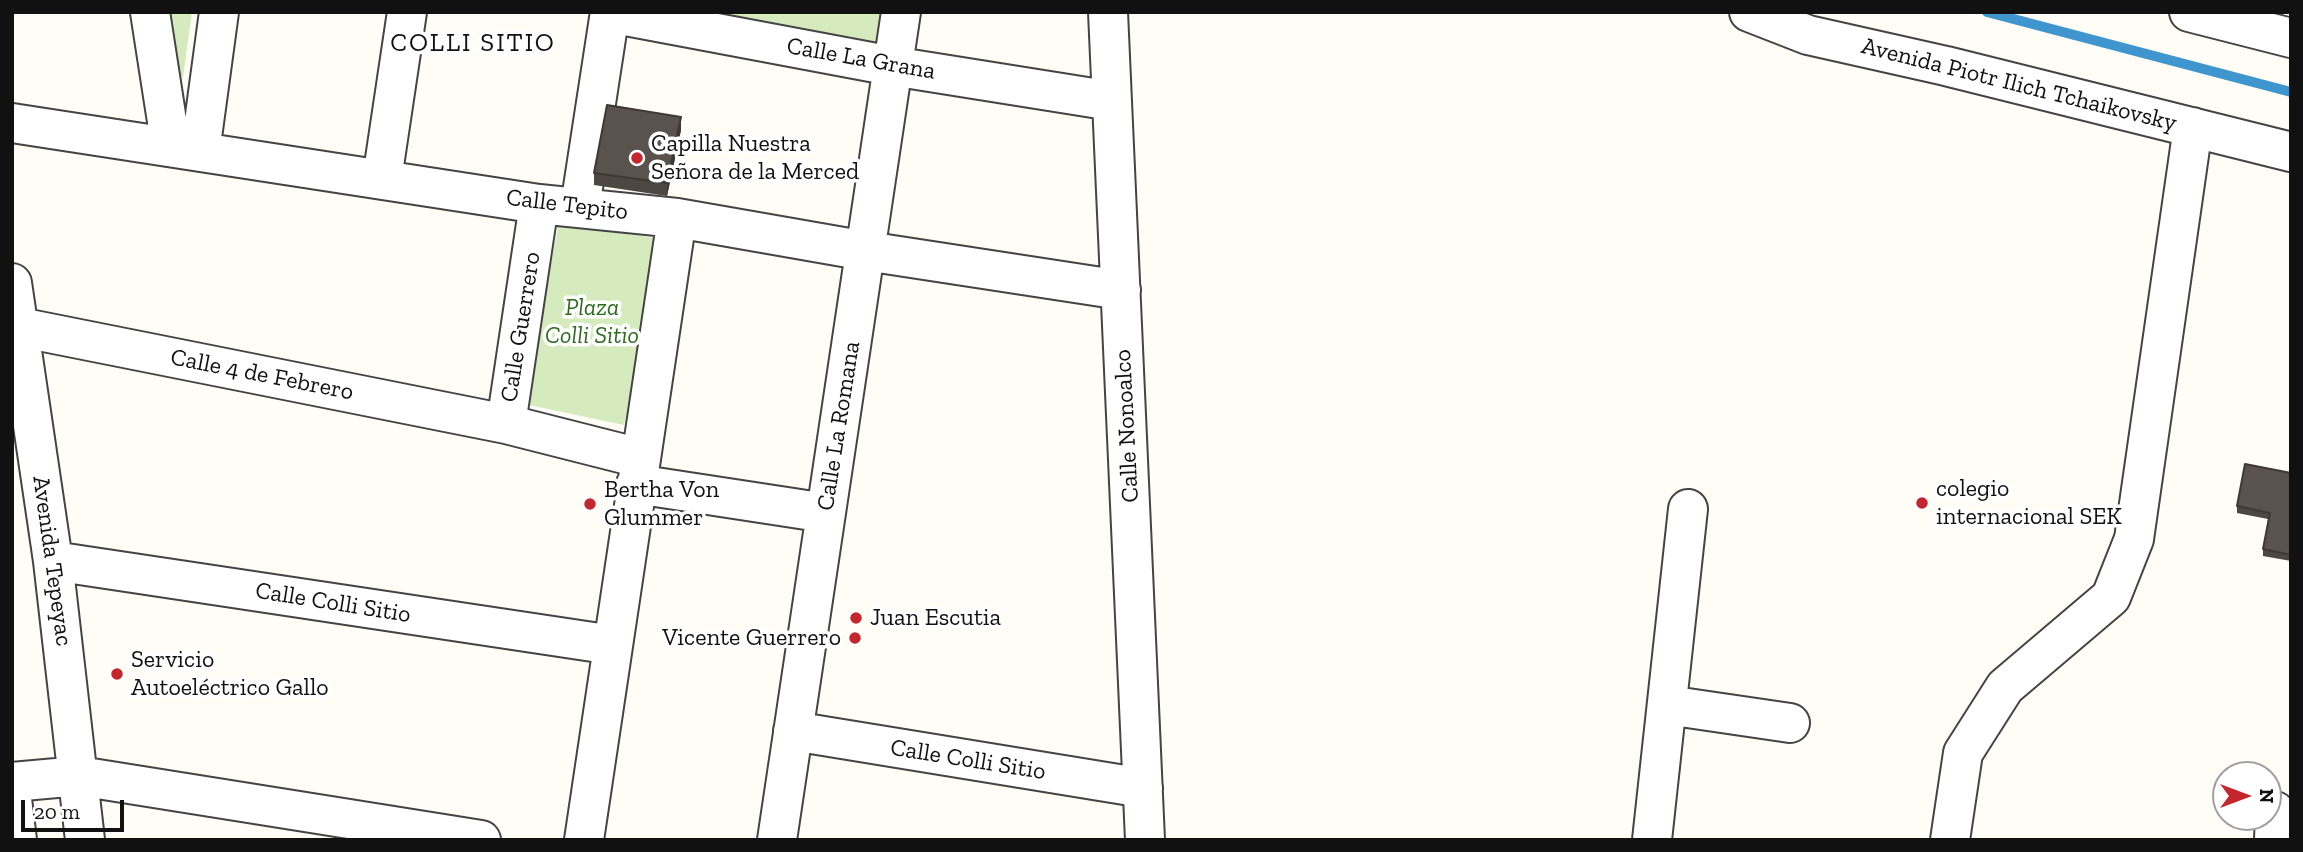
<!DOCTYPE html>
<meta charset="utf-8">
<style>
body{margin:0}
#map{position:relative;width:2303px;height:852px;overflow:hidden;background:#fffdf5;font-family:"Zilla Slab",serif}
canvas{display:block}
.frame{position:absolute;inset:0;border:14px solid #111;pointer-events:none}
.north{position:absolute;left:2212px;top:761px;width:70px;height:70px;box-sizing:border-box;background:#fff;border:2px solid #a0a0a0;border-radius:50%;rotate:90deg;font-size:19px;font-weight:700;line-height:28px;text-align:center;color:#111}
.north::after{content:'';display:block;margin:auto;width:24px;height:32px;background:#c4262e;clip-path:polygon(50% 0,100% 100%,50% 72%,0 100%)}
.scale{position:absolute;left:21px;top:800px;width:103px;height:32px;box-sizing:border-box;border:4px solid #111;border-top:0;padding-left:9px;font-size:21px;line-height:24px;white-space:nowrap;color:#111;-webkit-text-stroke:5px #fff;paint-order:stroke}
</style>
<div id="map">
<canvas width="2303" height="852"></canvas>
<div class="frame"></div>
<div class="north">N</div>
<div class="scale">20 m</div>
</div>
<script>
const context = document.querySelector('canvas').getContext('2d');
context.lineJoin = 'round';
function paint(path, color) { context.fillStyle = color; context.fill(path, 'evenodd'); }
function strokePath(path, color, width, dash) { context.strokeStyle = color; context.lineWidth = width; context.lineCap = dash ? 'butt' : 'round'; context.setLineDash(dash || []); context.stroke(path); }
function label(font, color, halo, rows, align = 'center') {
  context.font = font + ' "Zilla Slab",serif'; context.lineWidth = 7; context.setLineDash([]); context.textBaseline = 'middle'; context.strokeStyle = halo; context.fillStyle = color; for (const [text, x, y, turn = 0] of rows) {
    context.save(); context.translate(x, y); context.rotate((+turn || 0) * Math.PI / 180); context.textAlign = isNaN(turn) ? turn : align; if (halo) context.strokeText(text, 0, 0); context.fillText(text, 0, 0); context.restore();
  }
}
const green = new Path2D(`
 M162,12H192L183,77L172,74Z
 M677,12H888L881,53Z
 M559,222L661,239L624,425L524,404Z`);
const stream = new Path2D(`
 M1987,12L2291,92`);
const minor = new Path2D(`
 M150,12L171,147
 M1108,12L1145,840
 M1749,12L1808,35L1946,66L2291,152
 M2189,12L2291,38
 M610,13L892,66L1112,101
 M12,123L539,204L677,218L866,251L1121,290
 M200,152L219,12
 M382,179L407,12
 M539,204L506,424L640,458
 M580,207L610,12
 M12,283L53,561L85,840
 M19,327L506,424
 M636,484L826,513
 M53,561L613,645
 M1667,705L1790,723
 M793,731L1143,788
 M12,782L79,776L481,840
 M12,799L17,840
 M584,840L677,218
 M777,840L901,12
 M1652,840L1688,509
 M1950,840L1963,753L2005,687L2111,597L2134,539L2193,127
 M2274,840L2275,811`);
const wall = new Path2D(`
 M681,130L667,196L594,185V173Z
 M2291,473V561L2263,556V549L2268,519L2237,513V506Z`);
const shadedWall = new Path2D(`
 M681,117V130L667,196V183Z`);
const building = new Path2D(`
 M607,105L681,117L667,183L594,173Z
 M2245,464L2291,473V555L2263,549L2270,513L2237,506Z`);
const markers = [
 [637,158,7,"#c4262e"],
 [1922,503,7,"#c4262e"],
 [590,504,7,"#c4262e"],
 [856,618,7,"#c4262e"],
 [855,638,7,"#c4262e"],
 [117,674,7,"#c4262e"]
];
const streetNames = [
 ["Calle La Grana",861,59,10],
 ["Avenida Piotr Ilich Tchaikovsky",2019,85,14],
 ["Calle Tepito",567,205,7],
 ["Calle Guerrero",521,327,-81],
 ["Calle 4 de Febrero",262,375,11],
 ["Calle La Romana",839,426,-81],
 ["Calle Nonoalco",1127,426,-93],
 ["Avenida Tepeyac",52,561,82],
 ["Calle Colli Sitio",333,603,9],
 ["Calle Colli Sitio",968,760,9]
];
const poiNames = [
 ["Capilla Nuestra",651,144],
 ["Señora de la Merced",651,172],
 ["colegio",1936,489],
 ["internacional SEK",1936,517],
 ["Bertha Von",604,490],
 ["Glummer",604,518],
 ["Juan Escutia",870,618],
 ["Vicente Guerrero",841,638,"right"],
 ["Servicio",131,660],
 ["Autoeléctrico Gallo",131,688]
];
const parkNames = [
 ["Plaza",592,308],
 ["Colli Sitio",592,336]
];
const neighbourhoodNames = [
 ["COLLI SITIO",473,44]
];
paint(green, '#d5ebbd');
strokePath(stream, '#3f96cf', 10);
strokePath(minor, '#444', 42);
strokePath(minor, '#fff', 38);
paint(wall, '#4d4742');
paint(shadedWall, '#3f3936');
paint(building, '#5a524d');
strokePath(building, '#3f3936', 2);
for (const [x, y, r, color] of markers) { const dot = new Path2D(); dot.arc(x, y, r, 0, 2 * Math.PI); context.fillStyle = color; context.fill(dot); strokePath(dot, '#fff', 2.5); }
label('24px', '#111', '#fff', streetNames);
label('24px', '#111', '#fff', poiNames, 'left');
label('italic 24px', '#2f6b1f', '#fff', parkNames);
context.letterSpacing = '2px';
label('26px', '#111', '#fff', neighbourhoodNames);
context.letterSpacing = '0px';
</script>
